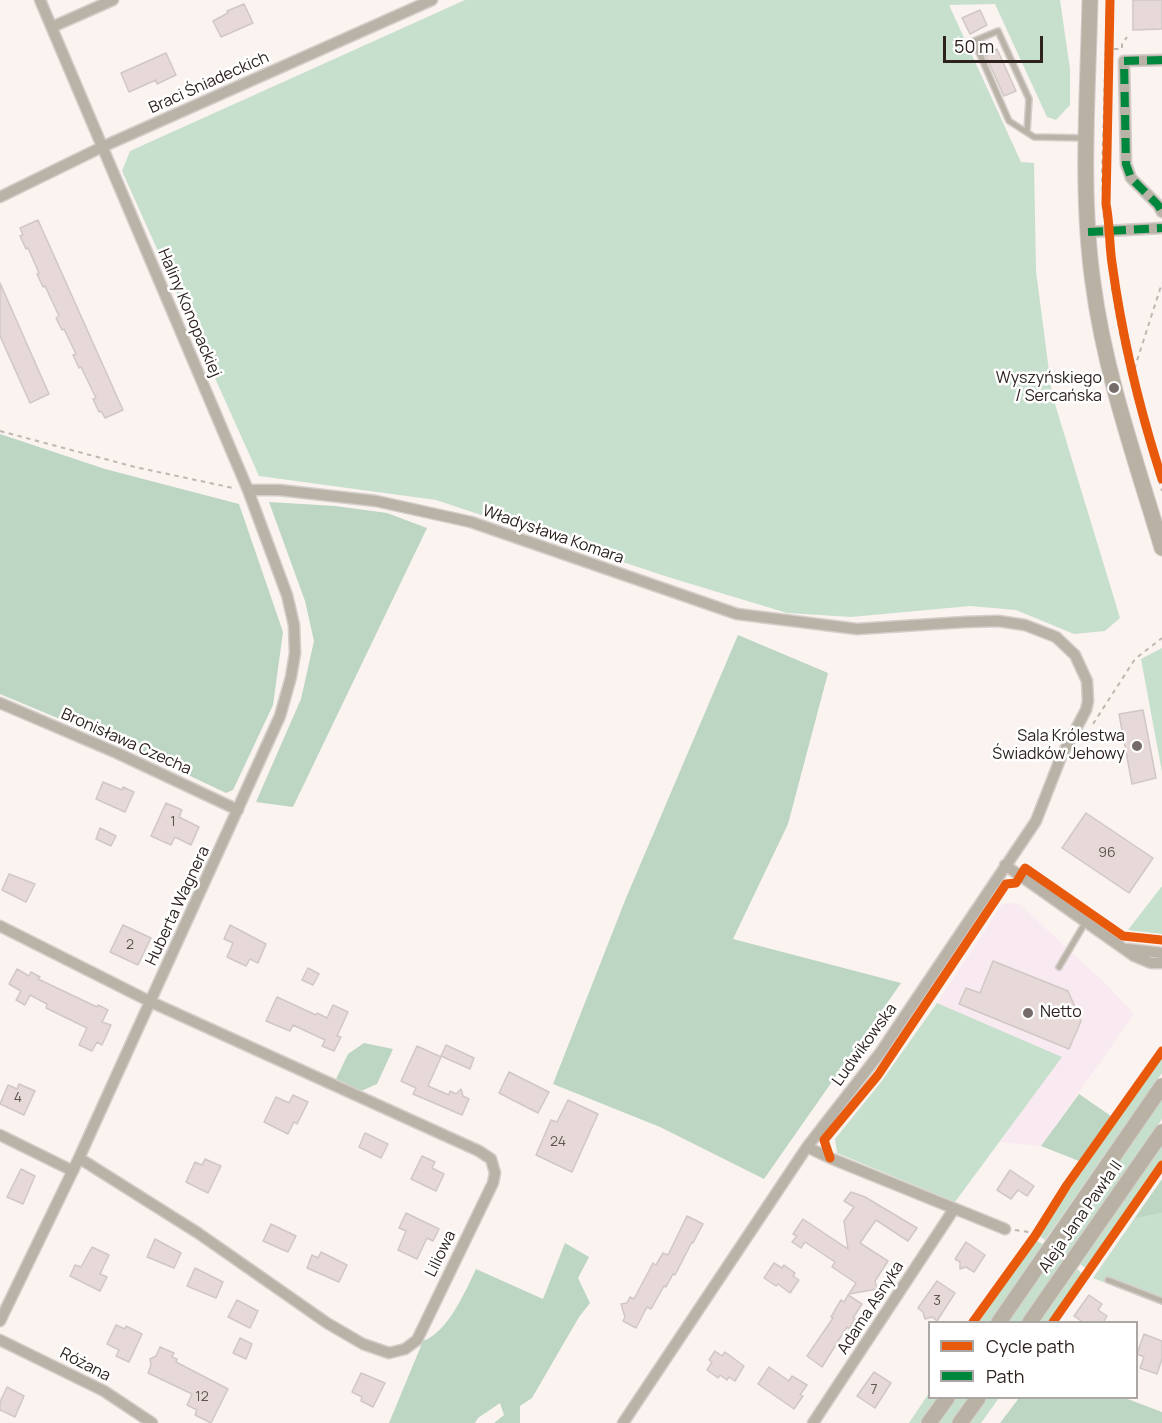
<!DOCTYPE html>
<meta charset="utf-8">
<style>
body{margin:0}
#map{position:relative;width:1162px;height:1423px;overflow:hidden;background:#faf3f0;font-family:Manrope,sans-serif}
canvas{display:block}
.legend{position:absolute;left:928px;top:1321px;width:210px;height:78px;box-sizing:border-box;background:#fff;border:2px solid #aba7a5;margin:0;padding:8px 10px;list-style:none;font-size:18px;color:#2d221e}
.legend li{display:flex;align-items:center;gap:12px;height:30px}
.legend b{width:30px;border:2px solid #aba7a5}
.scale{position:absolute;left:943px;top:36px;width:100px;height:27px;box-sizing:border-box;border:3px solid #2d221e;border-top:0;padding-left:8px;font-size:18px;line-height:21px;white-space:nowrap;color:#2d221e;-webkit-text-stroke:4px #fff;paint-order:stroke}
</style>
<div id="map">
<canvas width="1162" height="1423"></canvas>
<ul class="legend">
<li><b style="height:8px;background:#e8590c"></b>Cycle path</li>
<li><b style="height:8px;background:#00873e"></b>Path</li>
</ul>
<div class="scale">50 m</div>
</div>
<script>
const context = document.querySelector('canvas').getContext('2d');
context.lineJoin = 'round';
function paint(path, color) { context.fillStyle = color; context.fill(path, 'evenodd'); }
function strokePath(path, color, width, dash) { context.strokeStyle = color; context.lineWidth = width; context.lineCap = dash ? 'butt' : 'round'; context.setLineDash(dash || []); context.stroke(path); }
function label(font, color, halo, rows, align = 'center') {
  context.font = font + ' Manrope,sans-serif'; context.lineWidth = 5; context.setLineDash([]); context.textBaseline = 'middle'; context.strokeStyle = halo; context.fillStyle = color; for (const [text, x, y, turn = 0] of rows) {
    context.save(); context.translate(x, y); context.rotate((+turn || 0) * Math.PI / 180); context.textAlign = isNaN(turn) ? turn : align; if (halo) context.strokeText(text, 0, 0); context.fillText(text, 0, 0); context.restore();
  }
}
const commercial = new Path2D(`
 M1018,903L1107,985L1134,1014L1041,1146L1000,1142L1061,1057L937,1003L1002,904Z`);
const green = new Path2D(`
 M465,0H1060L1070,69V105L1056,120L1047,117L995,4L949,5L1021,162L1034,163L1036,271L1052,394L1120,618L1105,631L1074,634L1016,610L970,606L851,617L787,613L668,577L436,500L259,476L122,171L130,151Z
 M1162,648V772L1141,659Z
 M1162,886V934L1128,930Z
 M937,1003L1062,1057L955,1202L837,1153L835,1139L881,1082Z
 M1162,1056V1073L1045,1240L1038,1235Z
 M1162,1100V1119L1068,1256L1059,1249Z
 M1162,1145V1161L1087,1269L1080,1264Z
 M1162,1213V1305L1093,1278L1134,1219Z
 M1036,1240L1044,1245L990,1322H979Z
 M1055,1254L1065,1260L1021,1322H1008Z
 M1077,1269L1083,1274L1050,1322H1040Z
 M929,1393L930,1398H937L920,1423H909Z
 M956,1398H969L952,1423H938Z
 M987,1398H999L981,1423H970Z`);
const forest = new Path2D(`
 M0,434L105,469L239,504L283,632L273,705L233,790L226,793L146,755L0,694Z
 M269,502L335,506L387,513L427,528L293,807L256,802L301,699L314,641L305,601Z
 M738,635L828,673L788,824L733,939L901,983L764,1179L660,1127L553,1084L626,898Z
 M364,1043L393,1049L377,1084L361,1091L336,1079L348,1054Z
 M1079,1094L1111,1116L1079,1161L1041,1146Z
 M1162,1179V1213L1134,1219Z
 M565,1243L589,1257L578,1278L590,1303L579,1317L532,1398L520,1406V1423H494L504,1415L500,1403L478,1418L475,1423H389L423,1341C448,1332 465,1292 476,1269L543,1299Z
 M1019,1398H1125L1162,1412V1423H1000Z`);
const building = new Path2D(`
 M1133,0H1162V29L1133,30Z
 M244,4L253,23L221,37L213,21L228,13L227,11Z
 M980,10L987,25L970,34L962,18Z
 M997,49L1016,91L1004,96L985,54Z
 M166,53L176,75L157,84L156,80L129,92L121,73Z
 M38,220L123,410L105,418L101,411L99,412L93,399L96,398L81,367L79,368L73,355L76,354L64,329L62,330L56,318L59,316L45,286L43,287L37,274L39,273L28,248L26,249L20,236L23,235L20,228Z
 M0,283L49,394L30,403L0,336Z
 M1143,710L1156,778L1132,784L1119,714Z
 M103,782L122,790L123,787L134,792L125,812L96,799Z
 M166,803L182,810L179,817L199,827L191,845L175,837L171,845L151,836Z
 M1086,813L1153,858L1129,893L1062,848Z
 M100,828L116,836L111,846L96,839Z
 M9,874L35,884L26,902L2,890Z
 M123,925L151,938L138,965L110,952Z
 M230,925L266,944L258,963L250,959L246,966L227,957L233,943L224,939Z
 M993,961L1068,991L1081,1021L1069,1049L959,1004L966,988L980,993Z
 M308,968L319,974L313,985L302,980Z
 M17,969L29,976L31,972L40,977L38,979L97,1007L98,1005L108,1010L102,1022L111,1025L102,1045L97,1042L92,1051L79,1045L87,1028L46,1008L47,1004L30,995L25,1005L16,1000L21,991L9,984Z
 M277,997L316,1015L317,1013L327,1018L333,1005L348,1012L337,1036L341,1037L334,1051L322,1046L325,1040L293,1025L290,1031L266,1021Z
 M446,1045L474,1058L470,1069L441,1056Z
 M417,1046L441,1057L428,1086L449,1095L450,1091L456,1094L461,1089L463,1096L469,1099L462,1115L413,1094L416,1088L401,1081Z
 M509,1072L549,1092L538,1113L499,1093Z
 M19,1084L35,1091L24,1115L0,1104L8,1085L17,1089Z
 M293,1095L308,1102L297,1124L294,1122L288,1134L264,1122L276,1097L289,1103Z
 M568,1100L598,1114L572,1172L536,1155L551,1120L557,1122Z
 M365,1133L388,1144L381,1158L359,1147Z
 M422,1156L435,1162L432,1168L444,1174L436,1191L411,1179Z
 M205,1159L221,1166L208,1193L186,1182L195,1162L202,1165Z
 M21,1169L35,1176L23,1204L7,1197Z
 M1010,1170L1034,1186L1027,1196L1018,1190L1011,1199L997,1190Z
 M851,1192L865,1197L917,1228L908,1241L876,1220L860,1243L888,1261L875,1281L877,1289L849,1294L856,1283L832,1267L835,1262L805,1242L801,1248L792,1242L797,1236L793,1234L803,1219L848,1249L844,1221L854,1207L844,1201Z
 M406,1213L439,1229L433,1241L427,1238L417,1259L398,1250L406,1231L399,1228Z
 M687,1216L703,1224L693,1243L692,1242L675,1275L673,1274L666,1287L664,1286L651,1309L647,1307L636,1328L623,1321L625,1317L621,1304L627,1303L630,1297L634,1299L653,1263L656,1265L663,1253L668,1255Z
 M271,1224L296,1236L288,1252L263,1241Z
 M155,1239L181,1253L174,1268L147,1257Z
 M966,1242L985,1255L974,1272L966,1267L960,1269V1262L955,1259Z
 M92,1247L109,1255L100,1274L107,1277L100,1291L70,1276L75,1265L81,1267Z
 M321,1252L347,1265L339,1282L307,1268L312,1255L318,1258Z
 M774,1263L782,1268L784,1265L795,1273L793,1276L799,1280L790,1293L778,1284L776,1286L764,1278Z
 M195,1268L223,1282L216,1298L187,1286Z
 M937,1281L955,1293L937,1321L932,1317L925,1319L923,1312L918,1308Z
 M848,1295L862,1304L853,1318L855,1319L849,1329L847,1327L822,1367L807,1356L833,1318L831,1317L841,1300L844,1302Z
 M1089,1295L1102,1304L1098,1310L1107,1316L1103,1323H1084L1074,1316Z
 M237,1300L258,1311L250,1328L228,1317Z
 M116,1325L125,1329L126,1326L142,1334L129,1362L116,1356L119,1350L107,1344Z
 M1144,1334L1162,1341V1359L1157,1374L1140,1368L1144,1357L1137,1354Z
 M240,1338L252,1344L246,1359L233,1353Z
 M160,1347L174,1353L172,1357L177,1359L176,1362L228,1389L211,1423L195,1415L197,1410L187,1405L192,1394L148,1373L151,1365L150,1359L156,1356Z
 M715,1351L722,1356L725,1352L744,1366L735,1381L729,1377L727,1380L720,1375L718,1378L707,1370L712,1362L709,1360Z
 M769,1367L789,1381L792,1376L807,1385L800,1395L803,1396L794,1409L758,1384Z
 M874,1372L891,1383L875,1408L857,1396Z
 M361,1373L385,1383L373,1407L361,1401L362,1397L352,1392Z
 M7,1387L24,1396L15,1417L0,1410V1402Z`);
const path = new Path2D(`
 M1122,48V44L1127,37
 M1105,49H1120
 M1104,218L1102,177L1107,0
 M1107,243C1114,327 1137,410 1162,491
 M1128,375L1134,370L1162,283
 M0,431L135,467L233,488
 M1093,724L1135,659L1162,638
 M1015,1230L1029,1232L1035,1236`);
const lane = new Path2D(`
 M1027,132L1029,99L998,31L974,41L1009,121L1034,137L1085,138
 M1059,967L1085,923
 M1108,1280L1162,1301`);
const street = new Path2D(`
 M52,27L113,0
 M1162,60L1124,61L1126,164L1131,178L1158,205L1162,212
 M0,197L102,147L432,0
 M1088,232L1162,228
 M248,490H279L376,501L471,522L737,614L857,629L965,622L998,621L1025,625L1056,637L1075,655L1087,681L1088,701L1086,710L1061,757L1036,821L880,1053L807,1147L623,1423
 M0,703L117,753L238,810
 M1005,865L1134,956L1151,963H1162
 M0,926L151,1002L479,1151L491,1159L495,1173L493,1183L417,1340L405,1349L389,1353L363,1344L327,1323L198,1233L79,1158
 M1128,949L1162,953
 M0,1135L73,1171
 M807,1147L830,1158L1005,1229
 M0,1321L79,1158L280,716L291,677L295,653L294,625L287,595L248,490L40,0
 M0,1340L104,1391L152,1423
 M813,1423L954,1209`);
const secondary = new Path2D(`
 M1090,0C1088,94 1080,190 1093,283C1105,374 1136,461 1162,548
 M999,1322L1162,1086
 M1030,1322L1162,1132
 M929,1423L947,1398
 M960,1423L978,1398`);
const quiet = new Path2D(`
 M1162,60L1124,61L1126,164L1131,178L1158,205L1162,212
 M1088,232L1162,228`);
const cycleway = new Path2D(`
 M1110,0L1106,204C1110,224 1109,243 1112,263C1122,337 1139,408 1162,479
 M830,1158L824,1140L878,1075L1006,884L1016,883L1025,868L1123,936L1162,940
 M973,1322L1035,1236L1067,1185L1162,1051
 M1053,1322L1162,1165`);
const markers = [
 [1114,388,6,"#756b68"],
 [1137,746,6,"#756b68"],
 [1028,1013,6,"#756b68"]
];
const numberNames = [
 ["1",173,822],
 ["96",1107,853],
 ["2",130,945],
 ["4",18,1098],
 ["24",558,1142],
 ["3",937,1301],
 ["7",874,1390],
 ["12",202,1397]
];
const streetNames = [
 ["Braci Śniadeckich",209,83,-24],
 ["Haliny Konopackiej",189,313,67],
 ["Władysława Komara",553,535,19],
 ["Bronisława Czecha",126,742,24],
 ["Huberta Wagnera",178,906,-65],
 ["Ludwikowska",865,1045,-54],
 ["Aleja Jana Pawła II",1081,1217,-55],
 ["Liliowa",441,1254,-64],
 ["Adama Asnyka",871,1308,-57],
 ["Różana",85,1365,27]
];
const poiNames = [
 ["Wyszyńskiego",1102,379],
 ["/ Sercańska",1102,397],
 ["Sala Królestwa",1125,737],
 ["Świadków Jehowy",1125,755],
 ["Netto",1040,1013,"left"]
];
paint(commercial, '#f9eaf1');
paint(green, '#c7dfcd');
paint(forest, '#bcd6c3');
paint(building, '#e6d9d7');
strokePath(building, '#d1c8c5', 1.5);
strokePath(lane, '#d4cecb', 8);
strokePath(street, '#d4cecb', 13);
strokePath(secondary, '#d4cecb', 17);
strokePath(path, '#beb8b0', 2, [4.5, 4.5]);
strokePath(lane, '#b9b3a7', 5);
strokePath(street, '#b9b3a7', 10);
strokePath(secondary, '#b9b2a4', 15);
strokePath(quiet, '#00873e', 8, [15, 8]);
strokePath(cycleway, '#e8590c', 9);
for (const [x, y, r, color] of markers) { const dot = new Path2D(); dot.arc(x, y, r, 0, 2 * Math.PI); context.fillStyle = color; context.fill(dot); strokePath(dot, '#fff', 2); }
label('14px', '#5e534f', null, numberNames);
label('16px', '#2d221e', '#fff', streetNames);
label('16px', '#2d221e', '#fff', poiNames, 'right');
</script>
